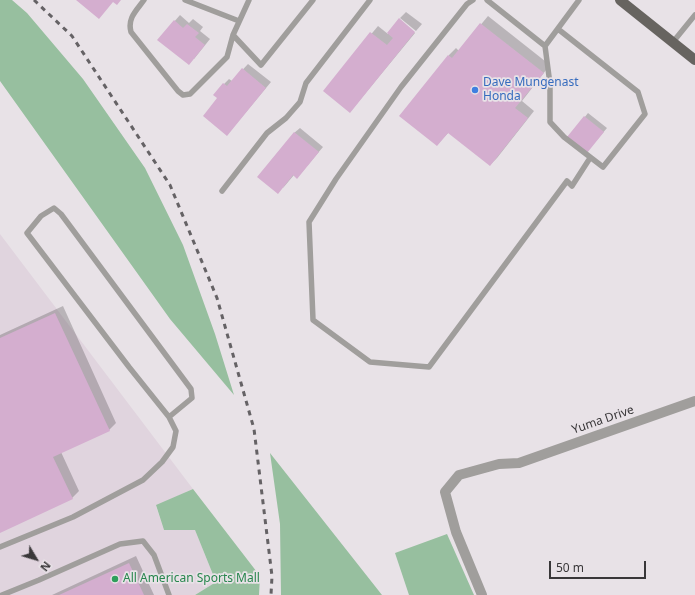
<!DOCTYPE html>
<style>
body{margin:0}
#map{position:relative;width:695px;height:595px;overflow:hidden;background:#e8e2e7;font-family:"Noto Sans",sans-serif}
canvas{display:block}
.north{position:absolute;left:16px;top:539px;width:40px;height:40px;-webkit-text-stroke:3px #e8e2e7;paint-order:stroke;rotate:128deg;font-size:11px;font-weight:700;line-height:16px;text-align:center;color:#393739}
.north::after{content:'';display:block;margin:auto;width:14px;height:18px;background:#393739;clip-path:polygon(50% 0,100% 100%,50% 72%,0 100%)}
.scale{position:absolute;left:549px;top:561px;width:97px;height:18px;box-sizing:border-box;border:2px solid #393739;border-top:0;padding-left:5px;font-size:12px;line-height:14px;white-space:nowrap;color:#393739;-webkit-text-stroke:3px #e8e2e7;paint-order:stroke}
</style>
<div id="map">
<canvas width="695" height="595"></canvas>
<div class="north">N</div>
<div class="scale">50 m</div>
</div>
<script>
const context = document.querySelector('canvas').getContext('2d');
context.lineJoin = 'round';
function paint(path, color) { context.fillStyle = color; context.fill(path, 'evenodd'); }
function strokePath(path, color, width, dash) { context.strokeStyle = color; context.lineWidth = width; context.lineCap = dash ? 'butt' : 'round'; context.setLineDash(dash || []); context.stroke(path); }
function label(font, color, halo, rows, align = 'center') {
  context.font = font + ' "Noto Sans",sans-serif'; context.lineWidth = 3.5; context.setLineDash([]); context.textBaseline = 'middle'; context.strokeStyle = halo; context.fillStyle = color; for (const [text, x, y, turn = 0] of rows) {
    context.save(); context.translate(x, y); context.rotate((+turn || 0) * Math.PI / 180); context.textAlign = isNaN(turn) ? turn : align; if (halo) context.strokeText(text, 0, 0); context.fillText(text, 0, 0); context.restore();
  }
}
const built = new Path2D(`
 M0,234L193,489L156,506L164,530H195L216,582L195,595H0Z`);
const green = new Path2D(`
 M0,0H12L27,13L83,79L145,168L183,245L215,334L234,395L170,319L0,81Z
 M270,453L382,595H281L280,524Z
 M193,489L260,576L259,595H195L216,582L195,530H164L156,505Z
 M447,534L474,595H409L395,553Z`);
const shadow = new Path2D(`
 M406,12L422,24L416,31L400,18Z
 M180,15L189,23L193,19L203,27L200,31L210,39L194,59L159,39Z
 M488,16L550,65L522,101L534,111L497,158L490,165L449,132L437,145L449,55L456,48L459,51Z
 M399,20L415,33L350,112L324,91L378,26L388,34Z
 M248,64L271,82L227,135L219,98L224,84L229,79L232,81Z
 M588,113L607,128L590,148L569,137Z
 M300,128L323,147L302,172L294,175L283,188L294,133Z
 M63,306L116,423L109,430L61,452L79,491L72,498L0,532V335Z
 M136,556L154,595H52Z`);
const building = new Path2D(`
 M76,0H121L117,5L113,2L99,19Z
 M399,18L415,32L350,113L323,91L370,32L387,45L393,38L387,33Z
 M174,20L183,28L187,24L199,33L195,37L205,45L189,65L157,40Z
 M480,23L544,73L515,108L528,118L490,166L448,133L437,146L399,116L448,55L452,58Z
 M242,68L266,88L227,136L203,116L217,98L213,95L223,83L227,86Z
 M584,116L604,132L587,153L567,137Z
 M294,132L319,152L297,179L293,175L278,194L257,177Z
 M55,313L110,431L53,457L73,499L0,533V338Z
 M129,563L144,595H59Z`);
const service = new Path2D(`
 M144,0C137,10 127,18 131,32L178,91L183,95L190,94L227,57L233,35
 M185,0L239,21
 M249,0L233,35L261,65L313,0
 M473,0L467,4L401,87L336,179L309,222L313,320L370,362L429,367L567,181L572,186L590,158
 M487,0L545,46L579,0
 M673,42L695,15
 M545,46L550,84V122L564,137L603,167L645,114L638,92L558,29
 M222,191L267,133L286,118L300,102L306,83L370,0
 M0,547L73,517L143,480L162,462L173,447L176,431L169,417L129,367L27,233L41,216L54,208L61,214L191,389L192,398L169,417
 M2,595L39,580L120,544L143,541L154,555L169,595`);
const minor = new Path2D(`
 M482,595L456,532L445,492L459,475L499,464L519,463L695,401`);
const primary = new Path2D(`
 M620,0L695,60`);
const rail = new Path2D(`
 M34,0L72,36L170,185L217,298L254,429L272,576L271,595`);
const markers = [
 [475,90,4,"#3f7fe0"],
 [115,579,4,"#2e9e5b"]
];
const shopNames = [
 ["Dave Mungenast",483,83],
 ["Honda",483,97]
];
const streetNames = [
 ["Yuma Drive",603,420,-19]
];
const leisureNames = [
 ["All American Sports Mall",123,579]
];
paint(built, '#e0d4de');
paint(green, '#97bf9f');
paint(shadow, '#0003');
paint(building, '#d4aecf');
strokePath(service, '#a09e9c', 5.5);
strokePath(minor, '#a09e9c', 10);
strokePath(primary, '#676460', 10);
strokePath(rail, '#656265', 3, [5, 5]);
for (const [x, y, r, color] of markers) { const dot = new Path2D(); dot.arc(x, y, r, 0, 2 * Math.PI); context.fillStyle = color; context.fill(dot); strokePath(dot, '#e8e2e7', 1.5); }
label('12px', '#366cbe', '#e8e2e7', shopNames, 'left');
label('12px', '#393739', '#e8e2e7', streetNames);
label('12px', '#27864d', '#e8e2e7', leisureNames, 'left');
</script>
